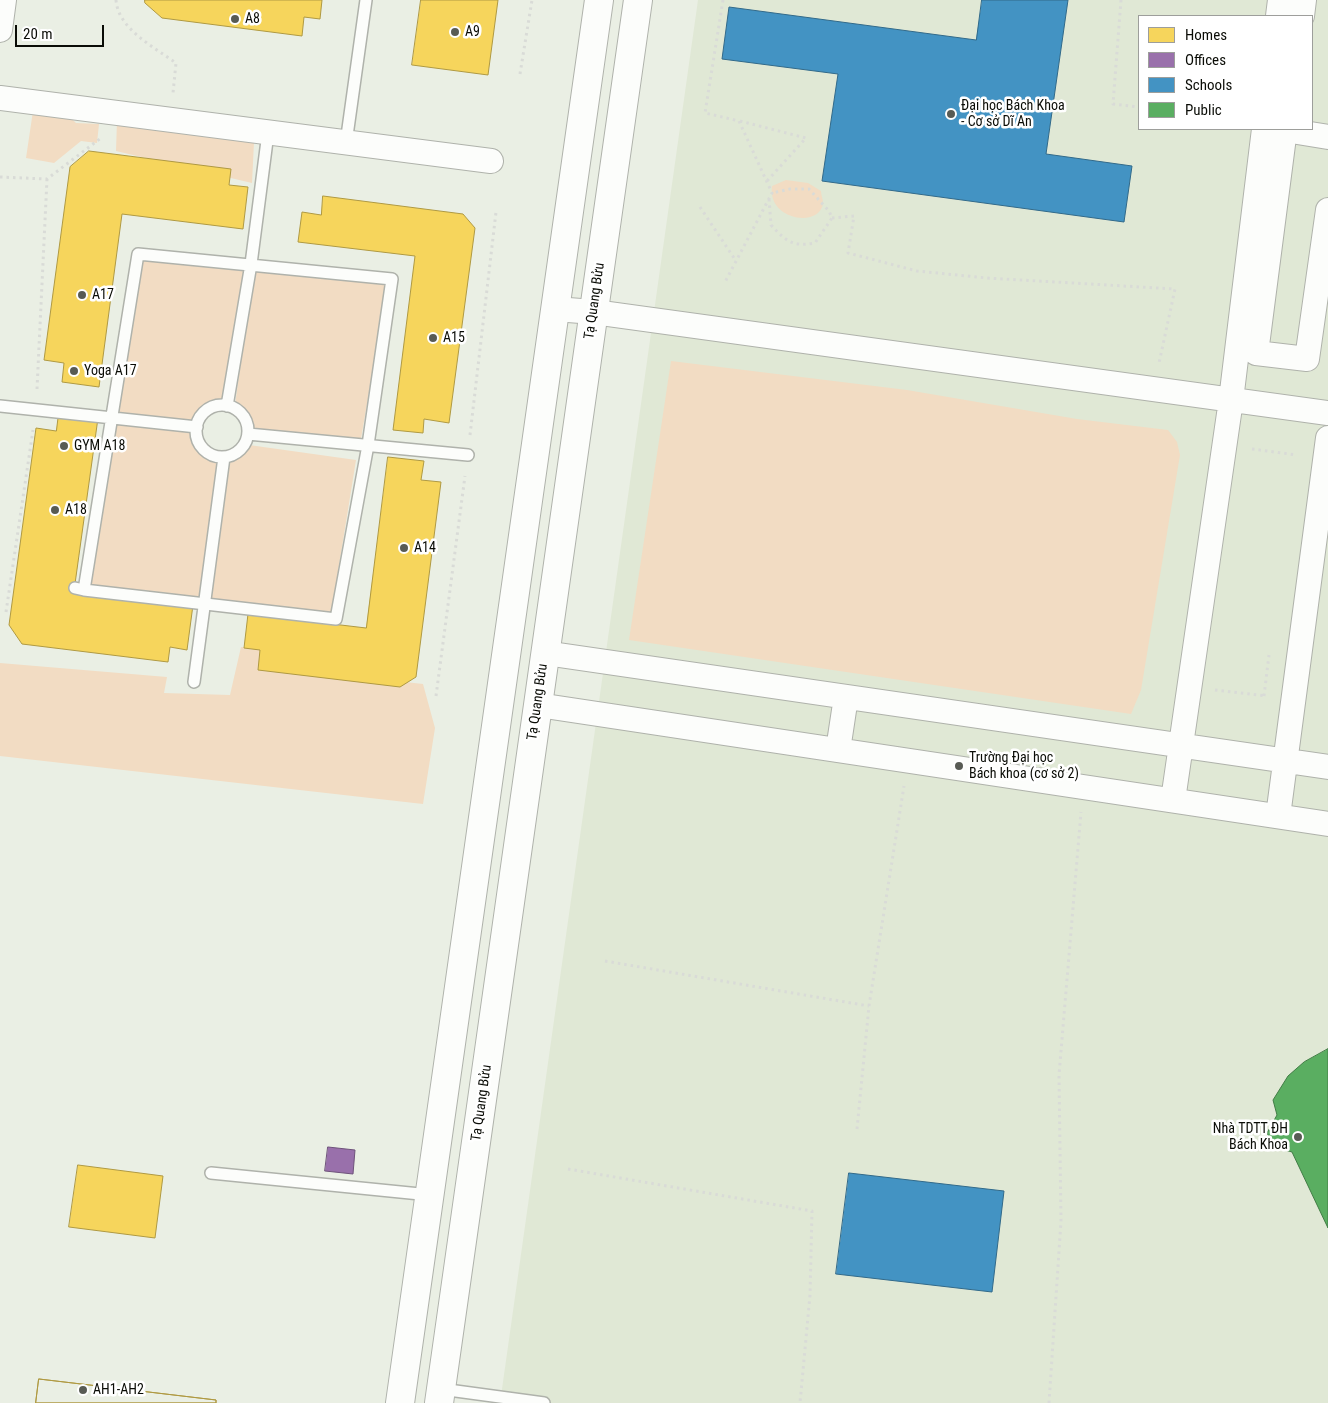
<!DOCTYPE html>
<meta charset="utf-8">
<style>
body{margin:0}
#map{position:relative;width:1328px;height:1403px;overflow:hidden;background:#eaefe4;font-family:"Roboto Condensed",sans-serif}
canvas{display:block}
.legend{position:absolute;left:1138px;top:15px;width:175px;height:115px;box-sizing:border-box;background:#fff;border:1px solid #9d9e9b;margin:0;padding:6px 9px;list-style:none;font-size:15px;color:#0a0c06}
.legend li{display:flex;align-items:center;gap:10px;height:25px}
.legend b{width:25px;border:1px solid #9d9e9b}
.scale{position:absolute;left:15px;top:25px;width:89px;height:22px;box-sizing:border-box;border:2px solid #0a0c06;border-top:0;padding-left:6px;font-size:15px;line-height:18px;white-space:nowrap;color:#0a0c06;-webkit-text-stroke:4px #fff;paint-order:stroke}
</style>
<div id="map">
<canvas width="1328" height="1403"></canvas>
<ul class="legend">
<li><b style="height:14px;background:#f6d55c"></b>Homes</li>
<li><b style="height:14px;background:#9970ab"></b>Offices</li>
<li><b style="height:14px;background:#4393c3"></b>Schools</li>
<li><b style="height:14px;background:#5aae61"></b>Public</li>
</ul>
<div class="scale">20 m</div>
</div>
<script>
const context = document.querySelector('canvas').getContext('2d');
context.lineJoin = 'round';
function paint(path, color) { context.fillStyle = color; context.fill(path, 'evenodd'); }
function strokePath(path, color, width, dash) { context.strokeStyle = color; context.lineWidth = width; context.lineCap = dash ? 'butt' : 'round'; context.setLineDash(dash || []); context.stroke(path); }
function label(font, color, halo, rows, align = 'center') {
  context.font = font + ' "Roboto Condensed",sans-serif'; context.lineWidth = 5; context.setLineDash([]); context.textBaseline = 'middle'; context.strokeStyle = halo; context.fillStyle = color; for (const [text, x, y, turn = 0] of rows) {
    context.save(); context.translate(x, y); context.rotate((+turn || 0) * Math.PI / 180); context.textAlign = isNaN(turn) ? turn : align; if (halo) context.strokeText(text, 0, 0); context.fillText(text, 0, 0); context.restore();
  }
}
const built = new Path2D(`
 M698,0H1328V1403H500ZM1139,16H1312V129H1139Z`);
const green = new Path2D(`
 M33,111L71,118L76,123L99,124L97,143L81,141L54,163L26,158Z
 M117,120L254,142L252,183L116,151Z
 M786,180L808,183L821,191C821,195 823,199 823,203C821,228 767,221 772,186Z
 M141,258L248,269L226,404C212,404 199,410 195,424L115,416Z
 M253,269L388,283L359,450L253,435L246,413L235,405Z
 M671,361L907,390L1077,419L1168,430L1177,442L1180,455L1141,690L1131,714L629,640Z
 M115,422L194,429C193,446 203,457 219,460L204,601L88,587Z
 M249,445L356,460L331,615L210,601L228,460L235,457Z
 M241,647L289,651L288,669L423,684L435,728L423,804L0,756V663L167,677L164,693L230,695Z`);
const homes = new Path2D(`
 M145,0H322L320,19L304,17L302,36L162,18L145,3Z
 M421,0H498L488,75L412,65Z
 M89,151L231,169L229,185L248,187L243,229L122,214L99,387L62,382L64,363L44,360L70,167Z
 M323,196L463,214L475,228L449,423L424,419L423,433L393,430L415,256L298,242L302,212L321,215Z
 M59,413L98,418L74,591L193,605L187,650L170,647L168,662L22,644L9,625L36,428L56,431Z
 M388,457L424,461L421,480L441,482L416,677L400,687L258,670L260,650L244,648L248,614L366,628Z
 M78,1165L163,1176L155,1238L69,1227Z
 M39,1379L216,1400V1403H36Z
 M39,1379L216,1400V1403H36Z`);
const offices = new Path2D(`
 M328,1147L355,1150L353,1174L325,1171Z`);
const schools = new Path2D(`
 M982,0H1068L1046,154L1132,166L1124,222L822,181L838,74L722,59L729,7L976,40Z
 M849,1173L1004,1191L992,1292L836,1274Z`);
const public = new Path2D(`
 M1328,1049V1228L1292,1152L1275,1147L1267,1133L1277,1115L1273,1100L1288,1076L1304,1062Z`);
const path = new Path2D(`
 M116,0C118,29 154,47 176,63L173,93
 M723,0L705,113L739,121L772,193L724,284
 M1121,0L1113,104L1139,107
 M520,74L532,0
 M740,121L806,138L767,181
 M0,177L47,179L101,138
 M769,199L771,225C786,241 792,247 815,243L832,218L829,211L809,189H790L772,193
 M700,207L736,261
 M832,218L854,216L848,253L917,271L987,278L1175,289L1159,363
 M37,389L47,179
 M470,435L496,212
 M1252,449L1297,455
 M6,612L33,430
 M1215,690L1266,696
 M436,696L465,476
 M1264,696L1269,655
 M605,961L869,1006
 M857,1129L869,1006L904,786
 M568,1169L812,1211L810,1295L800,1403
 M1049,1403L1061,1221L1059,1075L1081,812`);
const lane = new Path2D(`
 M346,143L366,0
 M196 431a26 26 0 1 1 52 0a26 26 0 1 1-52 0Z
 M0,406L197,427
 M227,406L251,264L268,133
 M248,434L468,455
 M75,588L84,590L336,619L368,445L392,279L138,254L84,590
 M194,682L224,457
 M211,1173L430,1195
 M441,1389L544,1403`);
const street = new Path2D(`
 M1278,16L1280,0
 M1302,16L1304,0
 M0,30L4,0
 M0,98L491,161
 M1285,129L1256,353L1307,359L1328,210
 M1285,130L1328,137
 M555,309L594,312L1328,413
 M545,653L1328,767
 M538,705L1328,824
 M838,750L846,697
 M1173,800L1231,400L1264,129
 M1278,816L1328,438`);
const secondary = new Path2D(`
 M400,1403L599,0
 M439,1403L638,0`);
const markers = [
 [235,19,5,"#585b54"],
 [455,32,5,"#585b54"],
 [951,114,5,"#585b54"],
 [82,295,5,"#585b54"],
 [433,338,5,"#585b54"],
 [74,371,5,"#585b54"],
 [64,446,5,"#585b54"],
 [55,510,5,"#585b54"],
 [404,548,5,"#585b54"],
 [959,766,5,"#585b54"],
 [1298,1137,5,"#585b54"],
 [83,1390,5,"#585b54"]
];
const poiNames = [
 ["A8",245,19],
 ["A9",465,32],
 ["Đại học Bách Khoa",961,106],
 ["- Cơ sở Dĩ An",961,122],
 ["A17",92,295],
 ["A15",443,338],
 ["Yoga A17",84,371],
 ["GYM A18",74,446],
 ["A18",65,510],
 ["A14",414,548],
 ["Trường Đại học",969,758],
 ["Bách khoa (cơ sở 2)",969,774],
 ["Nhà TDTT ĐH",1288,1129,"right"],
 ["Bách Khoa",1288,1145,"right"],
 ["AH1-AH2",93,1390]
];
const streetNames = [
 ["Tạ Quang Bửu",595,301,-82],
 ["Tạ Quang Bửu",538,702,-82],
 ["Tạ Quang Bửu",482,1103,-82]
];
paint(built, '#e0e8d5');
paint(green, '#f2dcc3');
paint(homes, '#f6d55c');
strokePath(homes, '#af9942', 1);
paint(offices, '#9970ab');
strokePath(offices, '#6e527a', 1);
paint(schools, '#4393c3');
strokePath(schools, '#326a8a', 1);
paint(public, '#5aae61');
strokePath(public, '#427d46', 1);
strokePath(lane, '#afb2ab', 14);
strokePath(street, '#afb2ab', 26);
strokePath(secondary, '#afb2ab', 30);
strokePath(path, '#d9dbd7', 3, [2.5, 4]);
strokePath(lane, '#fcfdfb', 11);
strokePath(street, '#fcfdfb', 24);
strokePath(secondary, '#fcfdfb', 28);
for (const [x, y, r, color] of markers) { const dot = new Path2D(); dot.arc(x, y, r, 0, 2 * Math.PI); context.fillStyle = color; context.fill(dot); strokePath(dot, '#fff', 2); }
label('14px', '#0a0c06', '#fff', poiNames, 'left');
label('14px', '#0a0c06', '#fff', streetNames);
</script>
